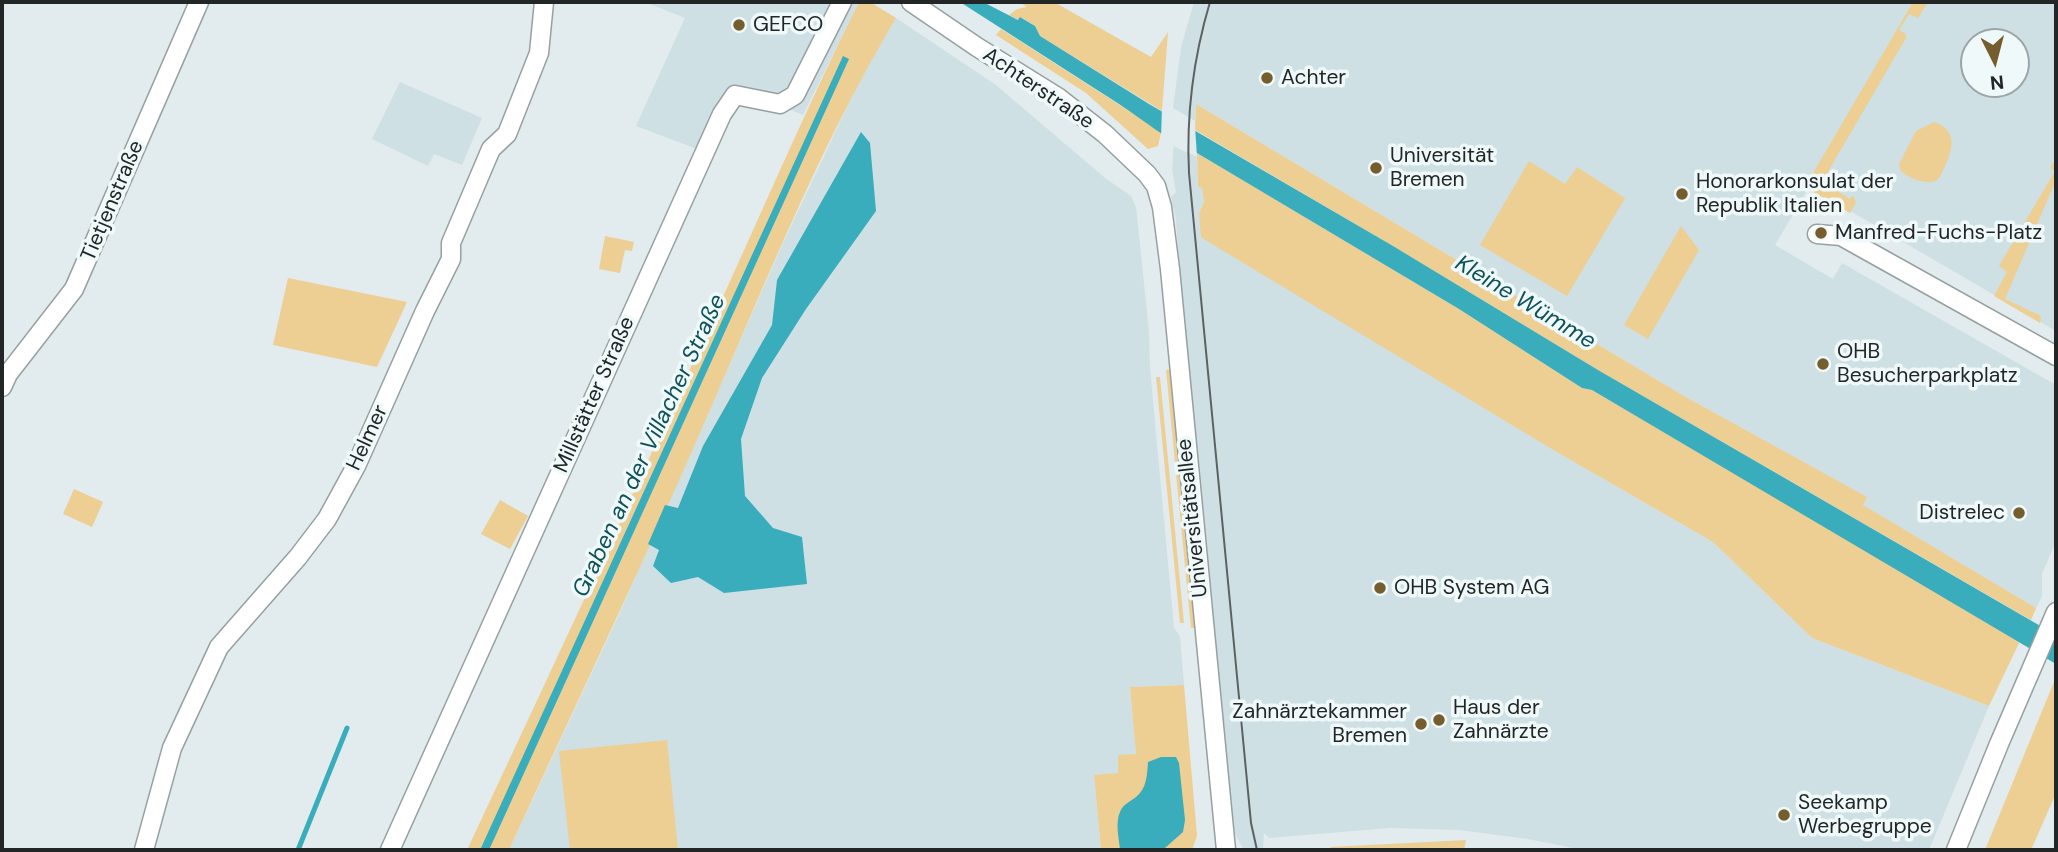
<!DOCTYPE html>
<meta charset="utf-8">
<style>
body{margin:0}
#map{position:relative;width:2058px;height:852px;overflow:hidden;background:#e2ebed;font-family:"DM Sans",sans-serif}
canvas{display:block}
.frame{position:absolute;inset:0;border:4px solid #222627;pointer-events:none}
.north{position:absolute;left:1960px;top:28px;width:70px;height:70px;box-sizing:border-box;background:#eff9fa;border:2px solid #9da5a6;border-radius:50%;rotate:174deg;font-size:19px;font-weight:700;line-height:28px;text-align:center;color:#222627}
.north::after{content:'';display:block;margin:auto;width:24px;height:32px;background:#755d2e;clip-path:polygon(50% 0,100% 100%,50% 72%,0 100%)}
</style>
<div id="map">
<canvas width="2058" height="852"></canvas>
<div class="frame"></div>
<div class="north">N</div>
</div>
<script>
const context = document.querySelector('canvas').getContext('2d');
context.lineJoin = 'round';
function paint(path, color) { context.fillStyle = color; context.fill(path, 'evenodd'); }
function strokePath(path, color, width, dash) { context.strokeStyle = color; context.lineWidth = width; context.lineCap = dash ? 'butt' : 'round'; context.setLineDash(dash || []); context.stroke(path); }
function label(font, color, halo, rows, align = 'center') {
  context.font = font + ' "DM Sans",sans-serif'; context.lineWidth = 7; context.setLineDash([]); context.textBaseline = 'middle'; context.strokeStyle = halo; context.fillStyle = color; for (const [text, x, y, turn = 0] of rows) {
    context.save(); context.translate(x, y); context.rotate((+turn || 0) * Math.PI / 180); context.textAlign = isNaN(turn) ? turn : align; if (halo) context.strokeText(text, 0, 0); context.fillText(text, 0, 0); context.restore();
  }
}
const built = new Path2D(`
 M645,2H861L857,6L803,115L734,86L705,152L636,126L685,18Z
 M1194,2H2056V331L1809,187L1775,245L1833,279L1842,263L2056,385V541L2042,574V596L2036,608L1862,505L1866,497L1684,396L1196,104L1195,121L1173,108L1181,47ZM1974,42H2016V84H1974Z
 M896,18L996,85L1105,178L1131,196L1136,207L1149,331L1150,368L1174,628L1180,636L1184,685L1130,687L1136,754L1119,773L1094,776L1101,850H509L616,621L784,241L863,73Z
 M400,82L482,118L462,165L434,154L428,166L372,139Z
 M1174,143L1197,153L1198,187L1202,188L1204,202L1199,213L1555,451L1713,542L1812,638L1989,706L1929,850H1583L1528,839L1459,830L1390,828L1269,838L1264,833L1263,850H1244L1235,834L1233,823L1180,285L1176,220L1171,197L1176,192L1172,170Z`);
const green = new Path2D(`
 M861,2H870L896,18C817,150 761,295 699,435C638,575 572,712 509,850H467C548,678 628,505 707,332C757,223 804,113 857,6Z
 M1019,2H1054L1151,57L1168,32L1162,111L1040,36L1035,26L1021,17L1019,20L1009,15L1017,9L1027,7Z
 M1913,2H1928L1918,18L1909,14L1899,30L1906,34V38L1822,182L1850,199L1853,195L1856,203L1850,213L1805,187Z
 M1001,29L1151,125L1161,133L1158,146L1148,149L1086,93L996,35Z
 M1196,104L1684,396L1867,497L1863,505L2036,608L2031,620L1598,370L1393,246L1195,130Z
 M1934,122C1956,129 1954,147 1946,164C1944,168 1941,176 1938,179C1929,187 1908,178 1901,171L1899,164L1916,131Z
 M1197,153L1459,309L1582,388L1592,390L2020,641L1989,706L1812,638L1713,542L1555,451L1207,241L1201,237L1199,213L1204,202L1202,188L1198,187Z
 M2056,159V180L2005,299L2041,316L2040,323L1994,296L2007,272L1999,266L2055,171L2050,168Z
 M1529,161L1565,184L1577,167L1625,198L1567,296L1480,245Z
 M1681,226L1699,250L1648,339L1624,325Z
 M605,236L634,242L632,251L625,250L620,273L599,269Z
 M288,278L407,302L377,367L273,345Z
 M1171,369L1195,628H1191L1166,370Z
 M1156,377H1160L1184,623H1180Z
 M74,489L103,502L92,527L63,514Z
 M500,500L528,516L510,549L481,534Z
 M2056,677V793L2031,850H1985Z
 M1184,685L1197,836L1192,850H1101L1094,775L1118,773V755L1136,754L1130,687Z
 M667,740L678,850H570L559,751Z
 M1466,840L1464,850H1334L1330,847Z`);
const water = new Path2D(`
 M960,2H983L1018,20L1020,17L1035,26L1040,36L1149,104L1393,246L1598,370L2056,635V664L1592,390L1582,388L1459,309L1197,153C1168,141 1145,121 1119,104C1066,70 1013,36 960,2Z
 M843,56L849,59L489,850H480Z
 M861,132L870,143L876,211L806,309L762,378L741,439L745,496L773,528L802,537L807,584L724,593L698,577L671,583L653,566L659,550L648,544L665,505L678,508L703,446L772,325L777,280Z
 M1161,757H1176L1179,763L1185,820L1183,832L1165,848L1120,850C1119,838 1115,823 1120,812C1123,804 1130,802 1136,797C1147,788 1147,775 1148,762Z`);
const pier = new Path2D(`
 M1162,107L1195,126L1197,157L1175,147L1161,138Z`);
const stream = new Path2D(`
 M298,850L347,728`);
const minor = new Path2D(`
 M911,2L977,47L1059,98L1105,134L1147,174L1156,186L1162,207L1170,269L1226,850
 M1817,234L1841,236L2056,356
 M2,387L8,374L74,289L199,2
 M144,850L172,748L219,647L298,557L327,519L356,466L425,311L451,259V243L491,149L507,134L539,53L544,2
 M390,850L722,114L735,95L780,104L795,95L842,2
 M1956,850L1999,744L2056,612`);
const tram = new Path2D(`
 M1210,2C1193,59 1186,113 1189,173L1251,823L1257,850`);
const markers = [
 [739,25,7,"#755d2e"],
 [1267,78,7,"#755d2e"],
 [1376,168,7,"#755d2e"],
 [1682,194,7,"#755d2e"],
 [1821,233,7,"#755d2e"],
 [1823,364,7,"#755d2e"],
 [2019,513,7,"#755d2e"],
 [1380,588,7,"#755d2e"],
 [1439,720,7,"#755d2e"],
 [1421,724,7,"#755d2e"],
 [1784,815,7,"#755d2e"]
];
const poiNames = [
 ["GEFCO",753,25],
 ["Achter",1281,78],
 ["Universität",1390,156],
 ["Bremen",1390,180],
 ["Honorarkonsulat der",1696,182],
 ["Republik Italien",1696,206],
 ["Manfred-Fuchs-Platz",1835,233],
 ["OHB",1837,352],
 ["Besucherparkplatz",1837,376],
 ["Distrelec",2005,513,"right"],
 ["OHB System AG",1394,588],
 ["Haus der",1453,708],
 ["Zahnärzte",1453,732],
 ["Zahnärztekammer",1407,712,"right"],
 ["Bremen",1407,736,"right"],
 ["Seekamp",1798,803],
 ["Werbegruppe",1798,827]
];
const streetNames = [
 ["Achterstraße",1038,89,34],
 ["Tietjenstraße",113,201,-67],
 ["Millstätter Straße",595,395,-66],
 ["Helmer",368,438,-65],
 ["Universitätsallee",1193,518,-96]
];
const waterNames = [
 ["Kleine Wümme",1525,303,31],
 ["Graben an der Villacher Straße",650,446,-65]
];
paint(built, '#cee0e3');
paint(green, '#edce93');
paint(water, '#39adbc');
paint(pier, '#e2ebed');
strokePath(stream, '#39adbc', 5);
strokePath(minor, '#97a0a1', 21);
strokePath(minor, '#fff', 18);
strokePath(tram, '#5c6162', 2);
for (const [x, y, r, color] of markers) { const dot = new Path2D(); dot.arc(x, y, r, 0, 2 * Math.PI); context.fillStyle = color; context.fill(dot); strokePath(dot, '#eff9fa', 2.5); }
label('21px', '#222627', '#eff9fa', poiNames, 'left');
label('21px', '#222627', '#eff9fa', streetNames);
label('italic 23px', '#0f5159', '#eff9fa', waterNames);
</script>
